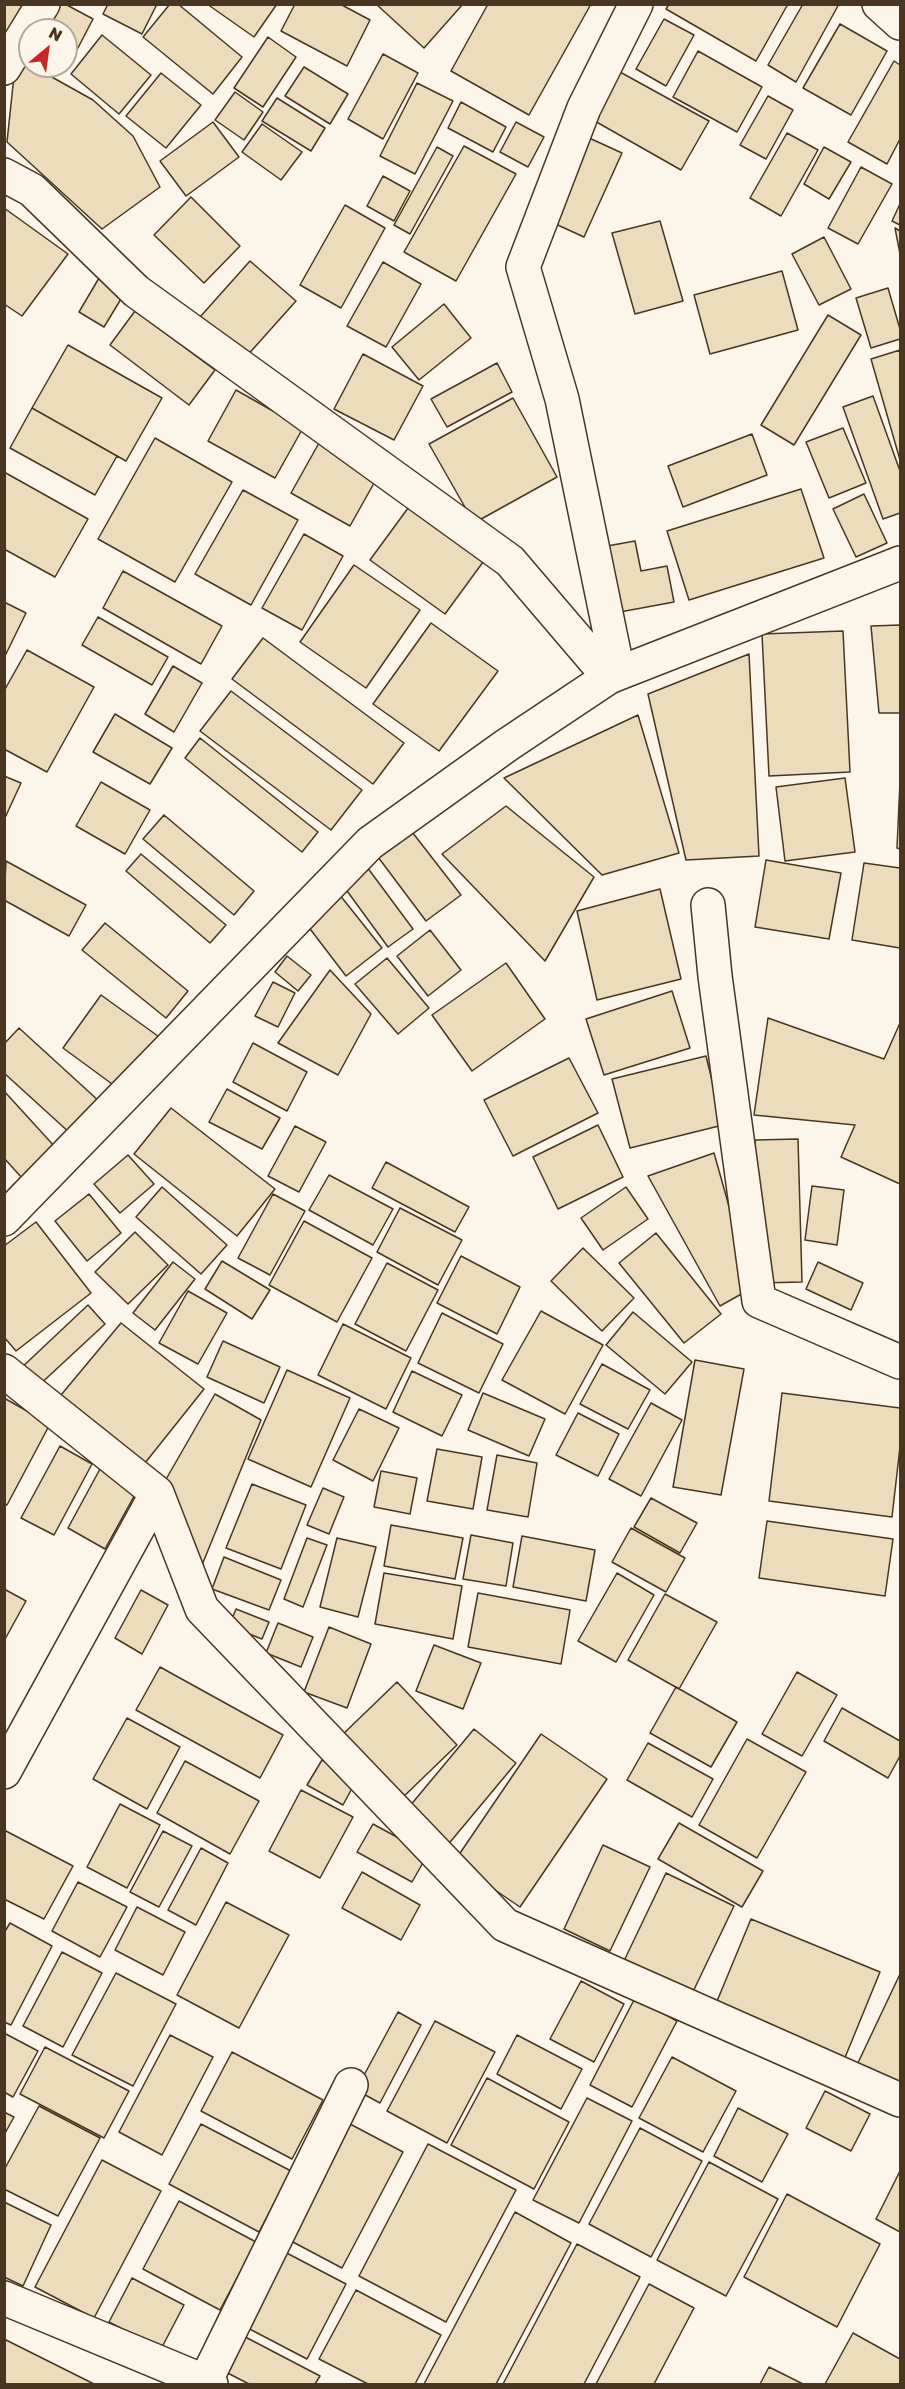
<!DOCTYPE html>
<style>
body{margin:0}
#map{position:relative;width:905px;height:2389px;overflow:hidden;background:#fbf6e9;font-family:"Golos Text",sans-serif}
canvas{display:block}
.frame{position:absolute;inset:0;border:6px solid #4a3520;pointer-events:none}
.north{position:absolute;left:18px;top:18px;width:60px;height:60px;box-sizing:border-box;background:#fbf6e9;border:2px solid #b4a999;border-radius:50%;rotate:29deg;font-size:16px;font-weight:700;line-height:24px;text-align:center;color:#4a3520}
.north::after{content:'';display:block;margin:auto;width:21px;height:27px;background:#c62828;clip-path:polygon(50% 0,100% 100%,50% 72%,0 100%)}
</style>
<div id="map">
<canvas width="905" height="2389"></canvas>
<div class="frame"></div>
<div class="north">N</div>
</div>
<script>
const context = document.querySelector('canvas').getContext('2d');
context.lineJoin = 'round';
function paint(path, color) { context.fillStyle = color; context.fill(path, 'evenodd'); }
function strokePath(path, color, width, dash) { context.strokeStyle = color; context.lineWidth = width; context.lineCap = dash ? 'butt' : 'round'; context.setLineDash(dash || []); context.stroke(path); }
const building = new Path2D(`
 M4,4H23L4,40Z
 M46,4H65L93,19L67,69L61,66H66V30H33Z
 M108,4H157L142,34L103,14Z
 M170,4H178L242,57L213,94L143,37Z
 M207,4H277L254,37Z
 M295,4H340L370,20L347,66L281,31Z
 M376,4H463L424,48Z
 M488,4H591L529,115L451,71Z
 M669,4H788L756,61L666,9Z
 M803,4H839L796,82L768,65Z
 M664,19L694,35L666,86L636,69Z
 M840,24L887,51L851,115L803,88Z
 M102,35L151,75L119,114L71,74Z
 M268,37L296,57L263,107L234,88Z
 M698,51L762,87L737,132L673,97Z
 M383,54L418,73L383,139L348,119Z
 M16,57L93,100L133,136L160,187L102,229L7,142Z
 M894,61L900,65V139L887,164L848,142Z
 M304,67L348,94L330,124L285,96Z
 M620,72L709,121L681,170L593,120Z
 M161,73L201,105L166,148L126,116Z
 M417,83L453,101L415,174L380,156Z
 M235,92L263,112L244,140L215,120Z
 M768,96L793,110L766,159L740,145Z
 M277,98L325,128L311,151L262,121Z
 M461,102L506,127L493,152L448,128Z
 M213,122L239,157L186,196L160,161Z
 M516,122L544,137L528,167L500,152Z
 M262,124L302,152L281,180L242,152Z
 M787,133L818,150L781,216L750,198Z
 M587,137L622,153L584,237L549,221Z
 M464,146L516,174L456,281L404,252Z
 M437,147L453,156L410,234L394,225Z
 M824,147L851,162L829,199L804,184Z
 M861,167L892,184L858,244L828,228Z
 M383,176L410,191L394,221L367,206Z
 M191,197L240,246L204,283L154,235Z
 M900,204V225L892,221Z
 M345,205L385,228L341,308L300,285Z
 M4,208L68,254L22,316L4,304Z
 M660,221L683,301L635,314L612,233Z
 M895,228L900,231V254Z
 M824,237L851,289L819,305L792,254Z
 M250,261L296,301L245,358L200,317Z
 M383,262L421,284L386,347L347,326Z
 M782,271L798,330L710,354L694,295Z
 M99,278L124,294L104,327L79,312Z
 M888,288L900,329V339L871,348L856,298Z
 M444,304L471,338L419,380L392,347Z
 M135,311L215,370L189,405L110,345Z
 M828,315L861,335L794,445L761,425Z
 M68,345L162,398L126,461L32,408Z
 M900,350V460L871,359Z
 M363,354L423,386L394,440L334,409Z
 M497,363L512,392L447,427L431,399Z
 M236,390L303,428L275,478L208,441Z
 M873,396L900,471V513L883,519L843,407Z
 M513,398L557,477L474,523L429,444Z
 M32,408L117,456L95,495L10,448Z
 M843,428L866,483L829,498L806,442Z
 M752,434L767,475L683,507L668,466Z
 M155,438L232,482L175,582L98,539Z
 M319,443L378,476L350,526L291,493Z
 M4,472L88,519L55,577L4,549Z
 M801,489L824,558L689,600L667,531Z
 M243,490L298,520L251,605L195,574Z
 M864,494L887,543L856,557L833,509Z
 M411,504L486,558L445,614L370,560Z
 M304,534L343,556L302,630L262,608Z
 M635,541L641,571L667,566L674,602L609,614L596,548Z
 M354,565L420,610L366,688L300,642Z
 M123,571L222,626L201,664L103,608Z
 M4,602L26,613L4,658Z
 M98,617L168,657L152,685L82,645Z
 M431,623L498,671L439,751L373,704Z
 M900,625V713H879L871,626Z
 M843,631L850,772L769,776L762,634Z
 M263,638L404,743L373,784L232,679Z
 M27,650L94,687L47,772L4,749V691Z
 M749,654L759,856L686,860L648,694Z
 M173,666L202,683L174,732L145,714Z
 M231,691L362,790L331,830L200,731Z
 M115,714L172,748L150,784L93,752Z
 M638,715L679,853L602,875L504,778Z
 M200,738L318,832L302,852L185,758Z
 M4,776L21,783L4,820Z
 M845,778L855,852L785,861L776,787Z
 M101,782L150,810L125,854L76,826Z
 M900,782V849L897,848Z
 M506,806L594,877L545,961L442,854Z
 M164,815L254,891L234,915L143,839Z
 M409,828L461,895L426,921L375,853Z
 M141,854L226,925L210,943L126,871Z
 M766,860L841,873L829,939L755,927Z
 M6,861L86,905L69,936L4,900Z
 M864,863L900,868V948L852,940Z
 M367,867L413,929L388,947L342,884Z
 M660,889L681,979L597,1000L577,911Z
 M339,894L382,948L346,976L304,921Z
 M105,923L188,991L166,1018L82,950Z
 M430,930L461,970L428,996L397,956Z
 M287,956L311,975L298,991L275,972Z
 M387,958L429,1008L398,1034L355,984Z
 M506,963L545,1019L472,1071L432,1015Z
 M330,970L371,1014L338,1075L278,1043Z
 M273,982L295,993L278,1027L255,1016Z
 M672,991L690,1048L604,1075L586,1019Z
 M101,995L162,1039L123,1092L63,1048Z
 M768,1018L884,1059L900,1023V1184L841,1157L855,1125L754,1115Z
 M19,1028L100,1102L71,1134L4,1073V1044Z
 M253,1043L307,1072L287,1111L233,1082Z
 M706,1056L723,1125L630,1148L612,1079Z
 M569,1058L598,1113L513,1156L484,1100Z
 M227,1089L280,1118L262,1149L209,1122Z
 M4,1091L56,1148L22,1178L4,1158Z
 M171,1108L275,1189L237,1236L134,1154Z
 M598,1125L623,1177L558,1209L533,1157Z
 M295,1126L326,1142L299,1192L268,1176Z
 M798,1139L802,1282L759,1283L755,1140Z
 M714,1153L752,1288L720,1306L648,1176Z
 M128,1155L154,1184L120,1213L94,1184Z
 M386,1162L469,1207L455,1232L372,1188Z
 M329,1175L393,1209L373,1245L309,1210Z
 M812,1186L844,1190L837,1245L805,1240Z
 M162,1187L227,1245L201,1274L136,1217Z
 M626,1187L648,1219L603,1250L581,1218Z
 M89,1194L121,1233L87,1261L55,1221Z
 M273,1194L305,1211L270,1275L238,1258Z
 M400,1208L462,1240L438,1285L377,1252Z
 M304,1221L372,1258L337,1322L269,1285Z
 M36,1222L91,1293L16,1351L4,1337V1246Z
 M135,1232L168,1265L128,1304L95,1272Z
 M656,1233L721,1314L684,1343L619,1263Z
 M583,1248L634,1298L602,1331L551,1281Z
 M461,1256L520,1287L497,1334L437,1303Z
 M222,1261L270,1290L252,1319L205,1289Z
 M173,1262L195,1279L155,1330L133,1313Z
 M818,1262L863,1283L851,1310L806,1289Z
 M387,1263L438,1290L406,1351L355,1324Z
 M188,1291L227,1313L198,1364L159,1343Z
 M88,1305L105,1324L36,1388L19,1370Z
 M541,1311L603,1345L565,1414L502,1380Z
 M633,1312L692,1362L665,1394L606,1345Z
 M442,1313L503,1344L479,1393L418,1363Z
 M121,1323L204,1389L145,1463L61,1395Z
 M343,1324L411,1358L386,1409L318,1375Z
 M223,1341L280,1367L264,1403L207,1377Z
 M695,1360L744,1369L721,1495L673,1487Z
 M602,1364L650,1390L628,1429L580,1404Z
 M287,1370L350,1398L311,1487L248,1459Z
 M412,1371L462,1395L442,1436L393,1412Z
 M483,1393L545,1419L529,1456L468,1430Z
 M782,1393L900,1408V1447L892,1517L769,1501Z
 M215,1394L261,1420L200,1570L165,1481Z
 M4,1398L50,1424L7,1505L4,1504Z
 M651,1403L682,1420L641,1496L609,1479Z
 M359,1409L399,1428L373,1481L333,1460Z
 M578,1413L619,1434L598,1476L556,1455Z
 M60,1446L92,1464L54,1535L21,1518Z
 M437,1449L482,1457L473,1509L427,1501Z
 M497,1455L537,1463L528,1517L487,1510Z
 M100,1469L138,1489L105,1549L68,1528Z
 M381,1471L417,1478L410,1514L374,1507Z
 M252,1484L306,1505L281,1569L226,1548Z
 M323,1488L344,1497L329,1534L307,1525Z
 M651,1498L697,1523L680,1553L634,1527Z
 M767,1521L893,1539L885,1596L759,1578Z
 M391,1525L463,1538L455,1579L384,1566Z
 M631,1528L685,1558L666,1592L612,1562Z
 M471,1535L513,1543L506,1586L463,1579Z
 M522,1536L595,1550L586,1601L513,1587Z
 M307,1538L327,1545L303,1607L284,1599Z
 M337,1538L376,1547L358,1617L320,1607Z
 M224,1557L281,1580L269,1610L212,1589Z
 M384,1573L462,1586L453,1639L375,1624Z
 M617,1573L654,1595L616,1662L578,1641Z
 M4,1589L26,1601L4,1641Z
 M141,1590L168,1605L142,1654L115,1638Z
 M478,1593L570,1610L561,1664L468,1647Z
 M665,1594L717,1622L679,1689L628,1660Z
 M236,1609L269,1622L262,1639L229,1626Z
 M278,1623L313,1637L301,1667L266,1653Z
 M329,1627L371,1644L347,1708L304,1692Z
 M434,1645L481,1663L463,1709L416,1691Z
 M160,1667L283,1735L260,1778L136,1710Z
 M797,1672L837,1695L802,1756L762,1734Z
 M397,1682L457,1745L399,1801L339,1738Z
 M676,1687L737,1722L711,1767L650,1733Z
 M842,1708L900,1741V1756L888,1778L824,1741Z
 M127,1718L180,1747L147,1809L93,1779Z
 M474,1729L516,1763L446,1847L404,1813Z
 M541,1734L607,1779L520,1907L454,1862Z
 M747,1739L806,1772L757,1858L699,1825Z
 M648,1743L713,1779L692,1817L627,1780Z
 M322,1760L357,1779L343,1805L307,1785Z
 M185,1761L259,1801L230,1854L157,1813Z
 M301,1790L353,1817L320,1878L269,1851Z
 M120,1804L160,1825L127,1888L87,1867Z
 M679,1823L763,1871L742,1907L658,1859Z
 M373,1824L428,1854L412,1882L357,1852Z
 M4,1830L73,1866L44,1919L4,1899Z
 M163,1831L192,1846L159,1907L130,1892Z
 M603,1845L650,1867L610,1951L564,1929Z
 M201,1848L228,1863L196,1925L168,1910Z
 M362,1872L420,1905L401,1940L342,1908Z
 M666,1873L734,1906L690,1998L622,1965Z
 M78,1882L127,1907L100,1957L52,1931Z
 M226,1902L289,1935L239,2028L177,1995Z
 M137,1907L185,1932L163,1975L115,1950Z
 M751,1919L880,1972L844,2060L715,2006Z
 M10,1923L52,1946L11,2025L4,2022V1933Z
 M62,1952L102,1973L63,2047L23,2026Z
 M116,1973L176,2004L133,2086L72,2055Z
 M900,1974V2088L856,2067Z
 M581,1981L624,2004L594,2062L550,2039Z
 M635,1998L677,2021L632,2107L590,2085Z
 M398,2012L421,2025L380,2103L356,2090Z
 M435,2021L495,2052L447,2143L387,2111Z
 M4,2033L38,2051L13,2097L4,2092Z
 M170,2035L213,2057L162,2155L119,2132Z
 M517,2035L582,2069L561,2109L497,2074Z
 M45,2047L129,2091L104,2138L20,2094Z
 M232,2052L323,2100L292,2159L201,2111Z
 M672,2057L736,2091L703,2152L639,2118Z
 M487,2078L569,2122L534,2189L451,2145Z
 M825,2091L870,2114L851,2151L806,2128Z
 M587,2098L632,2121L579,2223L533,2200Z
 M39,2106L100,2138L58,2216L4,2189V2170Z
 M738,2108L788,2134L762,2182L714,2156Z
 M4,2112L14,2117L4,2135Z
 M335,2116L403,2152L342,2268L274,2232Z
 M201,2124L291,2171L259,2232L169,2184Z
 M640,2128L702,2161L651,2257L589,2224Z
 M428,2144L516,2190L446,2322L359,2276Z
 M102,2160L161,2191L94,2318L35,2287Z
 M709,2162L778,2199L726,2296L657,2260Z
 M900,2171V2232L876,2219Z
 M787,2194L880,2244L837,2327L744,2277Z
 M179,2201L256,2242L220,2310L143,2269Z
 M4,2202L51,2225L23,2286L4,2277Z
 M515,2212L571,2243L496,2384H424Z
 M577,2244L640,2277L584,2384H503Z
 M279,2249L346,2284L307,2359L240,2324Z
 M132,2278L184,2305L161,2349L109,2322Z
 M649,2284L694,2308L654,2384H596Z
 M356,2290L441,2335L415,2384H368L319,2359Z
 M230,2329L320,2376L315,2384H249L212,2365Z
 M853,2333L900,2359V2384H825Z
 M4,2339L94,2384H4Z
 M769,2367L803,2384H760Z`);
const minor = new Path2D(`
 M879,4L900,23
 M4,68L43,4
 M4,175L32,190L136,291L510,561L609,677
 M618,672L562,399L523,267L584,108L636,4
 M708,905L715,976L759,1301L900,1362
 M4,1371L157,1493L202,1609L505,1925L900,2100
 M4,1772L157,1493
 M205,2382L351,2085`);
const tertiary = new Path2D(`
 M4,1219L370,843L507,745L609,677L900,563
 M4,2298L211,2384`);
paint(building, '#ecdcbc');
strokePath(building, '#4a3520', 1.5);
strokePath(minor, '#4a3520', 36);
strokePath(tertiary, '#4a3520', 36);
strokePath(minor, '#fbf6e9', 33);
strokePath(tertiary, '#fbf6e9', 33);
</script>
